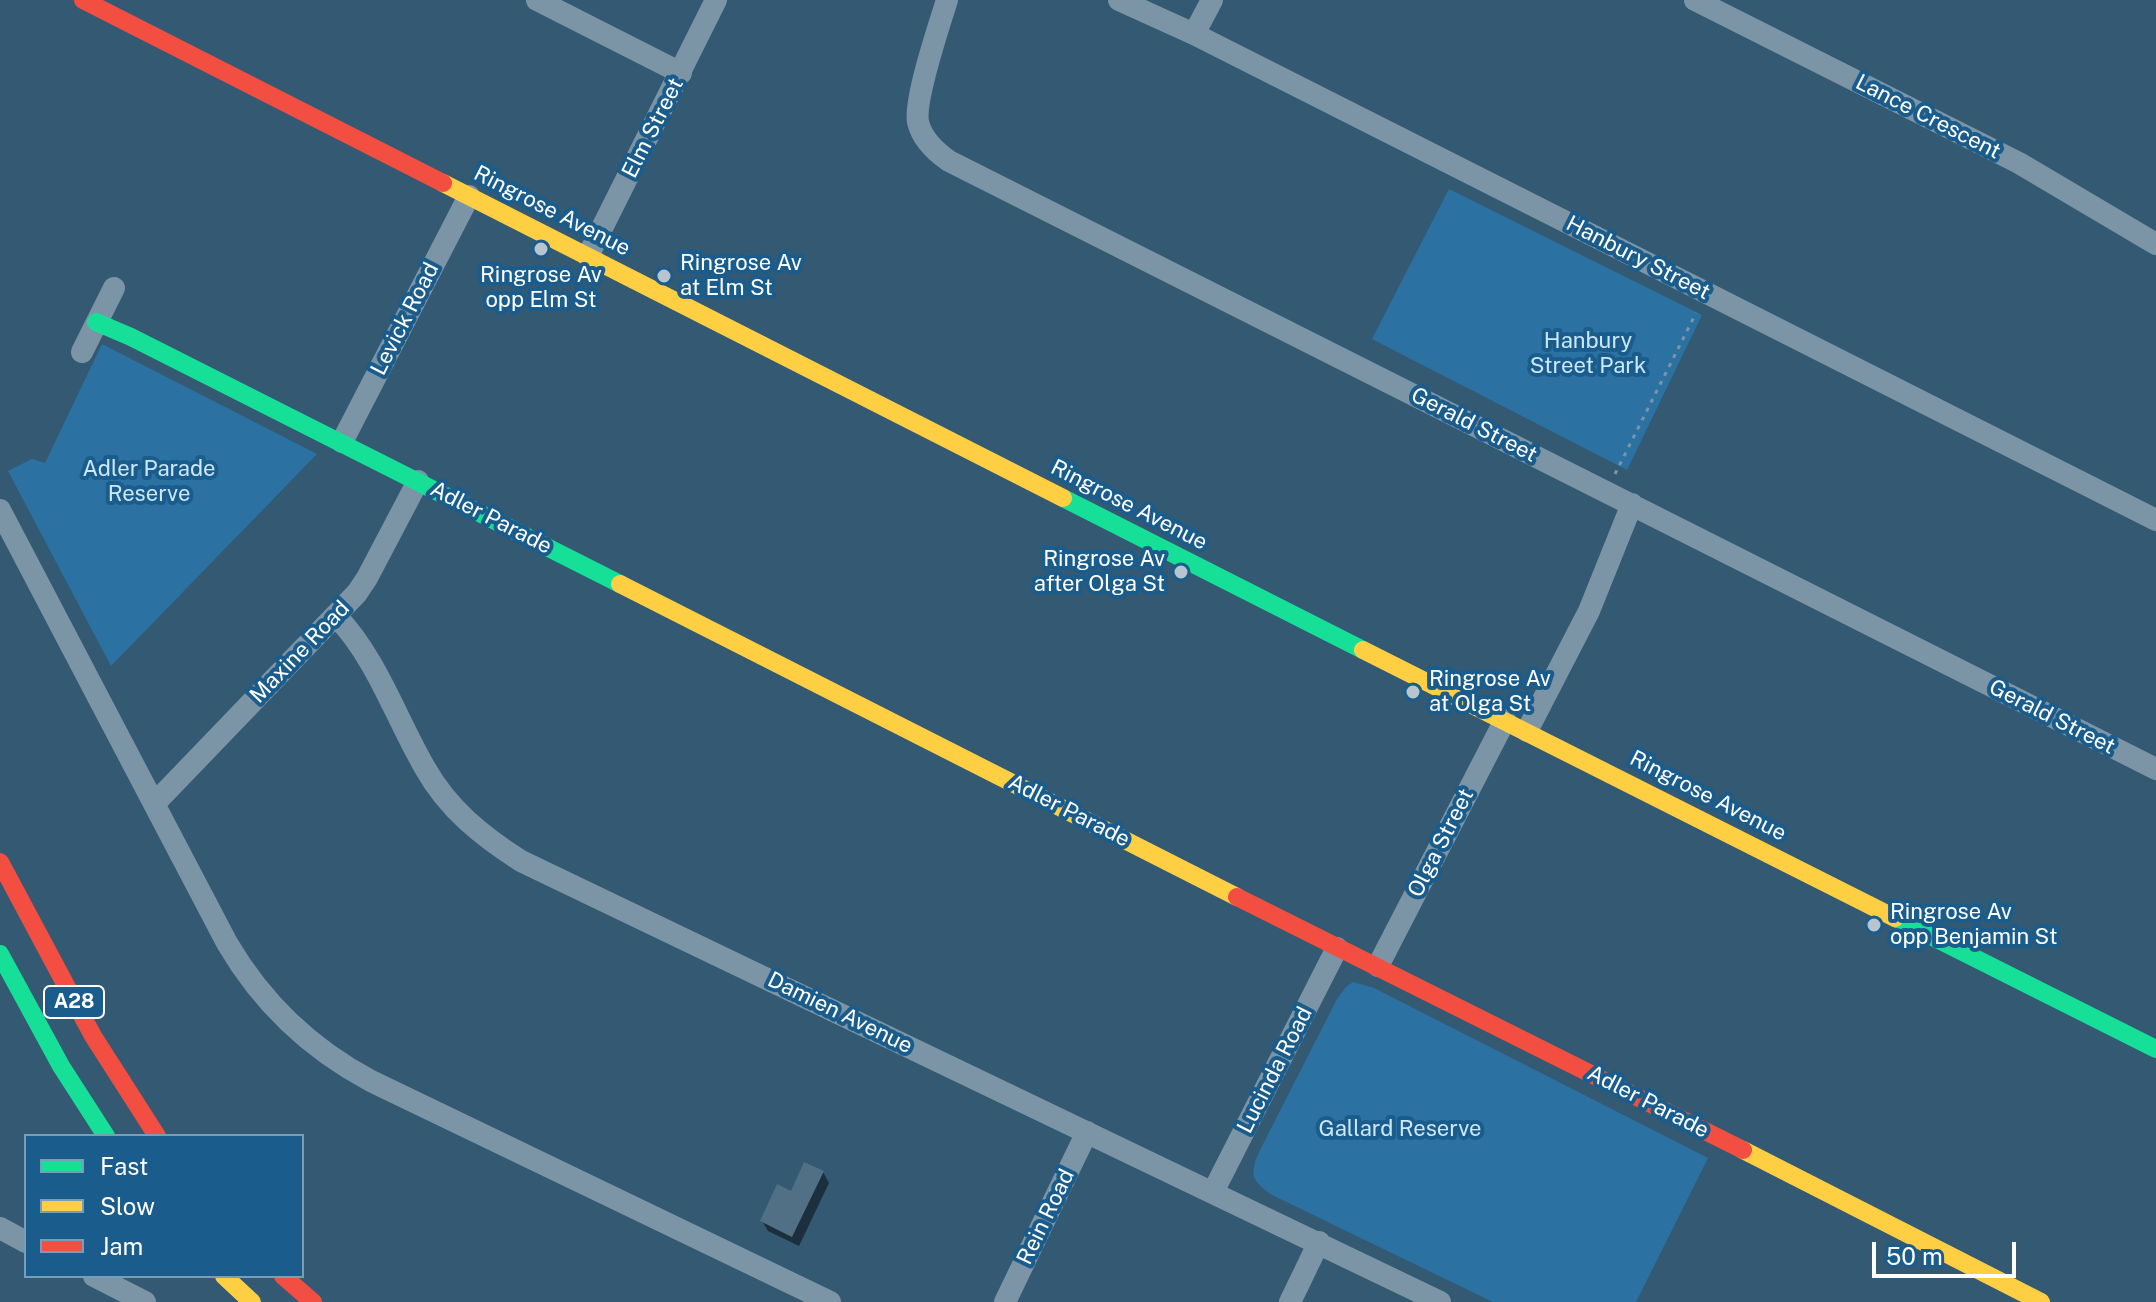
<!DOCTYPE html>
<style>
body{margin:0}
#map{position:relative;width:2156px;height:1302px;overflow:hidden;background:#345973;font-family:"Public Sans",sans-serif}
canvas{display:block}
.legend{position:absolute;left:24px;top:1134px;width:280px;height:144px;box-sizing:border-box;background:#1a5d8d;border:2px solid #769ebb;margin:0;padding:10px 14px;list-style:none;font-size:24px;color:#fff}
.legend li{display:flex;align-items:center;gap:16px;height:40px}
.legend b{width:40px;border:2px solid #769ebb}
.scale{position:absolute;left:1872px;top:1242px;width:144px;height:36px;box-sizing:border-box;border:4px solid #fff;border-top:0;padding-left:10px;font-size:24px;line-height:28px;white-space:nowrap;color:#fff;-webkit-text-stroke:6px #1a5d8d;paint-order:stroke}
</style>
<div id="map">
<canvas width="2156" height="1302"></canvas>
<ul class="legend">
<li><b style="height:10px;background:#16e098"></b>Fast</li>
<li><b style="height:10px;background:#ffcf43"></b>Slow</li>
<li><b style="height:10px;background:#f24e42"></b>Jam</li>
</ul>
<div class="scale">50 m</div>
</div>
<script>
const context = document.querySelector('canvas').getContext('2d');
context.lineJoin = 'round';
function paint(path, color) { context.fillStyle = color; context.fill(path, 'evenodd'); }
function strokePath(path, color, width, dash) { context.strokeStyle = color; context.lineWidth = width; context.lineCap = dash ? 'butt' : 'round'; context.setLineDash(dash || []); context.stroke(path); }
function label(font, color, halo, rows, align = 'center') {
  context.font = font + ' "Public Sans",sans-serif'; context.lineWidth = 8; context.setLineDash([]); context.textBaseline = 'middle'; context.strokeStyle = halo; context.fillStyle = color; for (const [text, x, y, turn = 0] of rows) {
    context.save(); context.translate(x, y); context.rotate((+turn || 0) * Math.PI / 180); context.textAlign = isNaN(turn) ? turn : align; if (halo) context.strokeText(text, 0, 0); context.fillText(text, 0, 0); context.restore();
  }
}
const green = new Path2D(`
 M1449,189L1702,315L1627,470L1372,339Z
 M102,344L317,454L111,666L8,471L32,459L45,463Z
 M1353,982L1374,988L1708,1158L1636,1302H1493L1272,1195C1253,1181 1249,1177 1258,1154L1337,999L1346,987Z`);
const shadow = new Path2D(`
 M823,1172L829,1183L799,1246L768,1231L762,1221L792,1193Z`);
const building = new Path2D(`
 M804,1162L824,1171L792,1237L760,1221L777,1184L791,1191Z`);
const path = new Path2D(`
 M1615,474L1696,313`);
const street = new Path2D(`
 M537,0L681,73
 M947,0C939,26 914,99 918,122C922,139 936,152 949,161L2156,769
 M1119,0L1194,34L2156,520
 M1695,0L2019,163L2156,244
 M1194,34L1212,0
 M588,256L716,0
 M82,352L114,288
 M342,442L469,196
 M0,510L227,943C262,1003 309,1048 371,1081L830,1302
 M336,616C376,657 396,718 425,768C448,809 482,836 521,861L1440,1302
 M1527,731L1589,611L1632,504
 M155,803L357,593L367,578L418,481
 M1378,966L1505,720
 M1213,1192L1337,948
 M0,1228L26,1242
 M94,1276L145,1302
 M1005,1302L1087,1132
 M1290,1302L1319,1242`);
const fast = new Path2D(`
 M96,322L131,337L620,584
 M1063,498L1363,650
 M1895,918L2156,1049
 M0,954L61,1066L106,1136`);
const slow = new Path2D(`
 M443,183L1063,498
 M620,584L1237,897
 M1363,650L1895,918
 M1743,1150L2041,1302
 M224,1276L252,1302`);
const jam = new Path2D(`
 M83,0L443,183
 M0,862L93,1036L157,1136
 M1237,897L1743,1150
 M283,1276L313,1302`);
const markers = [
 [541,249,8,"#b8c5ce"],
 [664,276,8,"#b8c5ce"],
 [1181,572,8,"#b8c5ce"],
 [1413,692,8,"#b8c5ce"],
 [1874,925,8,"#b8c5ce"]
];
const shields = [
 [74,1002,60]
];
const shieldNames = [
 ["A28",74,1002]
];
const streetNames = [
 ["Lance Crescent",1928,117,27],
 ["Elm Street",653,128,-63],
 ["Ringrose Avenue",552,211,27],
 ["Hanbury Street",1638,258,27],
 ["Levick Road",405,319,-63],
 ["Gerald Street",1474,425,27],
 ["Ringrose Avenue",1129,505,27],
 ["Adler Parade",491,518,27],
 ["Maxine Road",300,652,-46],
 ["Gerald Street",2052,717,27],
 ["Ringrose Avenue",1708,796,27],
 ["Adler Parade",1069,811,27],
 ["Olga Street",1441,843,-63],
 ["Damien Avenue",840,1013,26],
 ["Lucinda Road",1275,1070,-63],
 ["Adler Parade",1648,1102,27],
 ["Rein Road",1046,1217,-64]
];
const poiNames = [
 ["Ringrose Av",680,263],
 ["at Elm St",680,288],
 ["Ringrose Av",541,275,"center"],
 ["opp Elm St",541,300,"center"],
 ["Ringrose Av",1165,559,"right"],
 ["after Olga St",1165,584,"right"],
 ["Ringrose Av",1429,679],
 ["at Olga St",1429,704],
 ["Ringrose Av",1890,912],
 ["opp Benjamin St",1890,937]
];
const parkNames = [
 ["Hanbury",1588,341],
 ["Street Park",1588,366],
 ["Adler Parade",149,469],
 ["Reserve",149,494],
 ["Gallard Reserve",1400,1129]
];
paint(green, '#2b72a2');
paint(shadow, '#0007');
paint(building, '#527085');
strokePath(path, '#7b95a7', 3, [4, 6]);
strokePath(street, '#7b95a7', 22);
strokePath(fast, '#16e098', 18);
strokePath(slow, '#ffcf43', 18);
strokePath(jam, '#f24e42', 18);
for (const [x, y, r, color] of markers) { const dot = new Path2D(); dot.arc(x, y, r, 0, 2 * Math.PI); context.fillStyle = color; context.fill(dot); strokePath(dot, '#1a5d8d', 3); }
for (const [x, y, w] of shields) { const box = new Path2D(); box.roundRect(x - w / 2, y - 16, w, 32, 6); context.fillStyle = '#1a5d8d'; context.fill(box); strokePath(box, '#fff', 2); }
label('bold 20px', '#fff', null, shieldNames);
label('22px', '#fff', '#1a5d8d', streetNames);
label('22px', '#fff', '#1a5d8d', poiNames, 'left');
label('22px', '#cce8fa', '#1a5d8d', parkNames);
</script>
